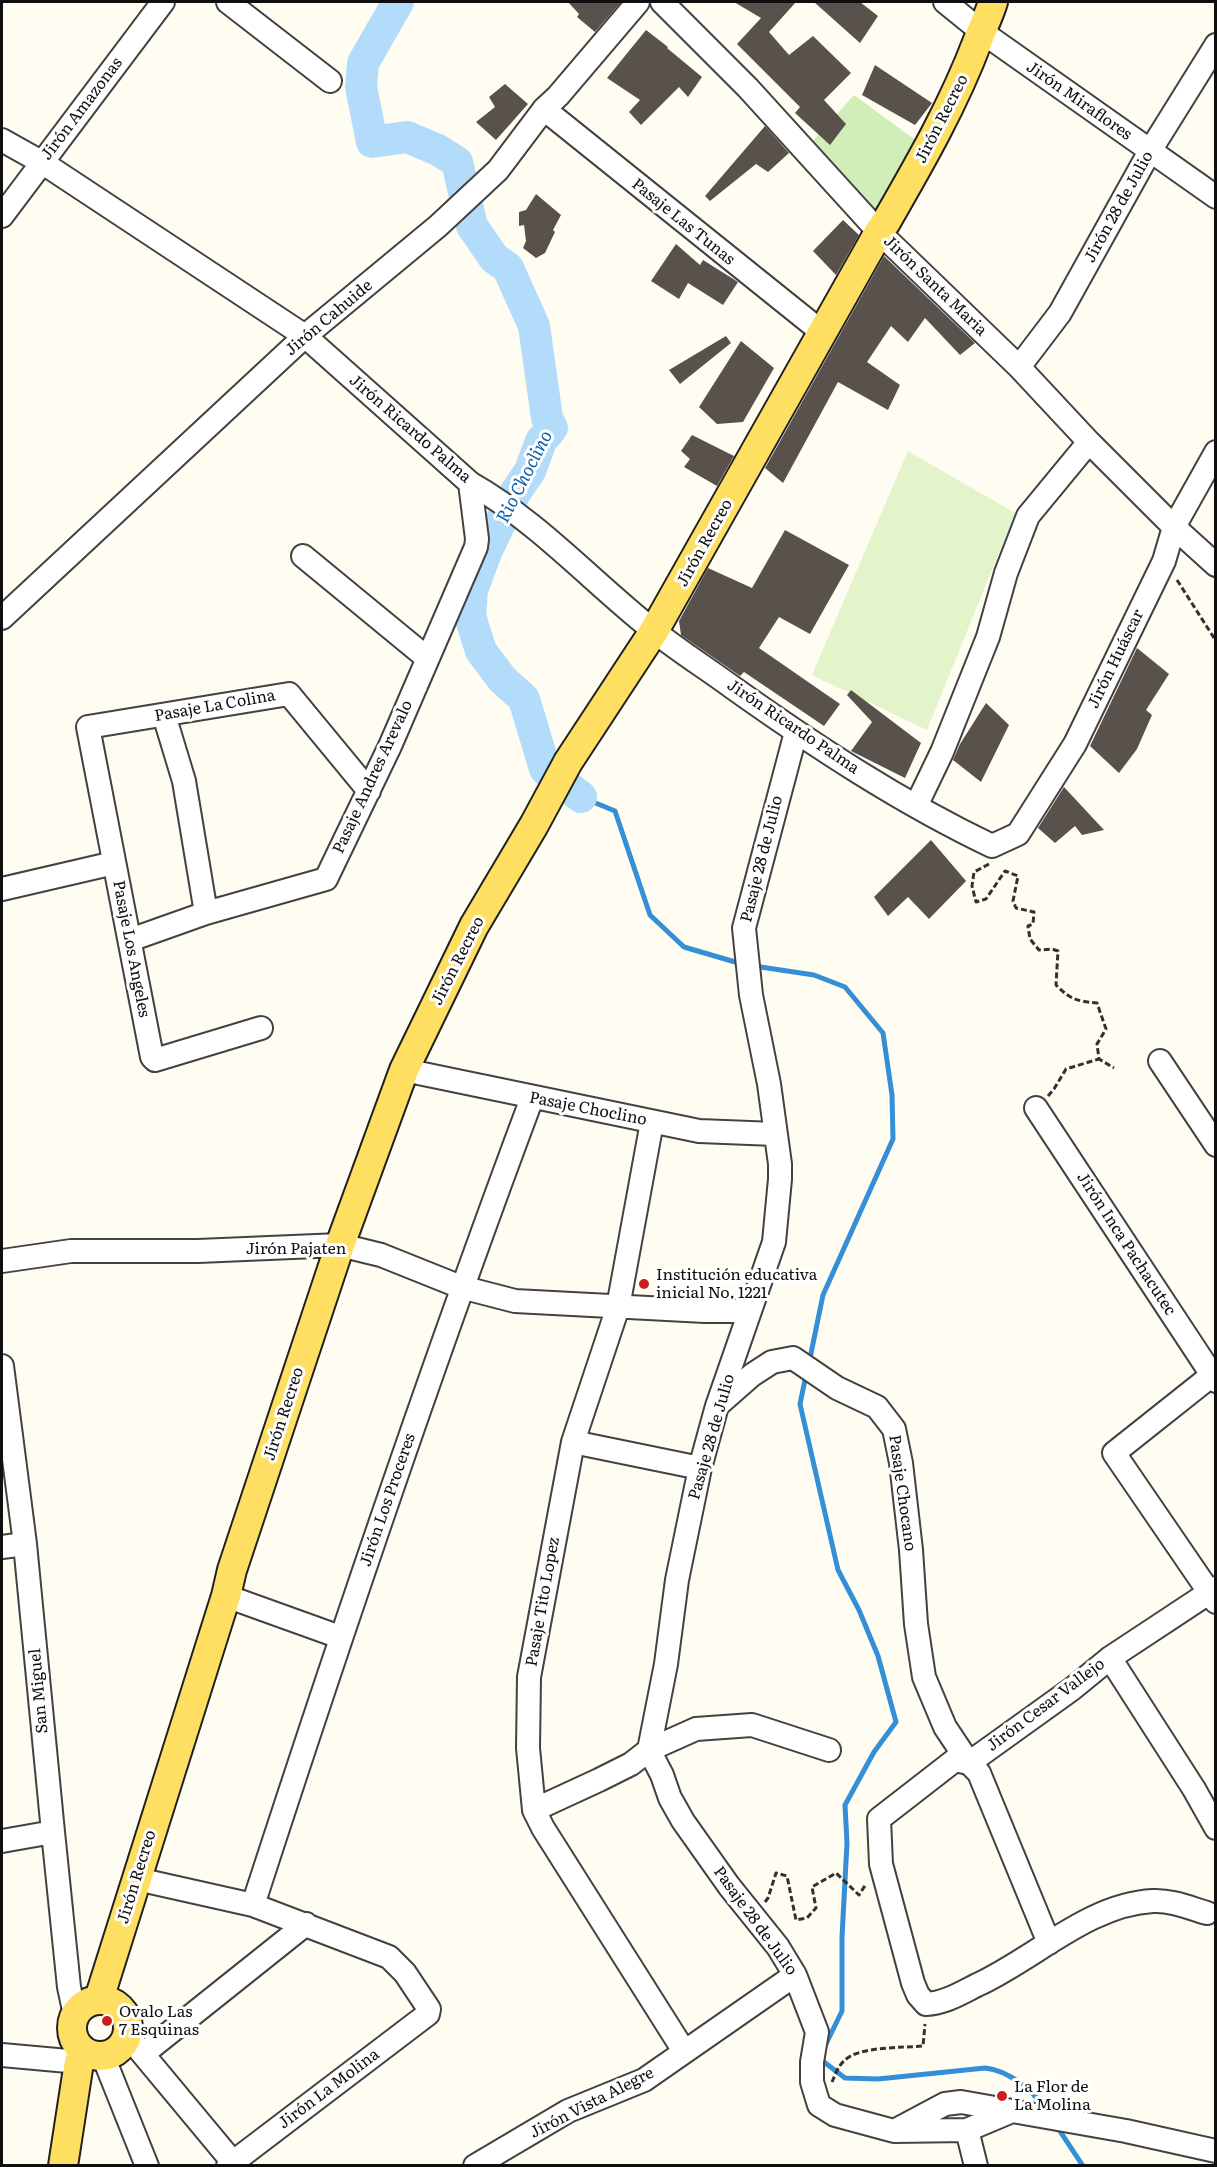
<!DOCTYPE html>
<meta charset="utf-8">
<style>
body{margin:0}
#map{position:relative;width:1217px;height:2167px;overflow:hidden;background:#fffdf2;font-family:Literata,serif}
canvas{display:block}
.frame{position:absolute;inset:0;border:3px solid #0f0f0f;pointer-events:none}
</style>
<div id="map">
<canvas width="1217" height="2167"></canvas>
<div class="frame"></div>
</div>
<script>
const context = document.querySelector('canvas').getContext('2d');
context.lineJoin = 'round';
function paint(path, color) { context.fillStyle = color; context.fill(path, 'evenodd'); }
function strokePath(path, color, width, dash) { context.strokeStyle = color; context.lineWidth = width; context.lineCap = dash ? 'butt' : 'round'; context.setLineDash(dash || []); context.stroke(path); }
function label(font, color, halo, rows, align = 'center') {
  context.font = font + ' Literata,serif'; context.lineWidth = 6; context.setLineDash([]); context.textBaseline = 'middle'; context.strokeStyle = halo; context.fillStyle = color; for (const [text, x, y, turn = 0] of rows) {
    context.save(); context.translate(x, y); context.rotate((+turn || 0) * Math.PI / 180); context.textAlign = isNaN(turn) ? turn : align; if (halo) context.strokeText(text, 0, 0); context.fillText(text, 0, 0); context.restore();
  }
}
const green = new Path2D(`
 M854,95L925,147L882,225L807,147Z`);
const pitch = new Path2D(`
 M908,451L1015,513L927,730L812,675Z`);
const stream = new Path2D(`
 M581,797L615,811L650,915L684,947L742,964
 M754,966L814,975L845,987L883,1033L892,1095L893,1139L823,1295L809,1363
 M806,1375L800,1404L838,1570L859,1610L878,1656L896,1722L874,1752L845,1805L847,1843L842,1937V2011L824,2048
 M820,2059L845,2078L878,2079L985,2068C1008,2070 1034,2091 1046,2110
 M1056,2125L1083,2166`);
const river = new Path2D(`
 M398,2L363,63L361,87L372,142L407,137L438,150L457,162L472,226L494,258L508,268L534,326L547,418L552,428L541,441L530,471L515,493L487,550L472,590L470,616L481,651L502,679L524,699L545,769L581,797`);
const building = new Path2D(`
 M568,2H621L595,32L577,17L579,14Z
 M734,2H796L769,32L789,55L813,36L851,73L824,100L846,124L830,145L795,113L800,107L737,44L761,18Z
 M814,2H860L878,16L860,43Z
 M646,30L668,47L667,48L702,77L688,97L679,87L641,125L629,112L640,100L607,78Z
 M875,65L932,103L915,125L862,95Z
 M505,84L528,104L496,140L476,122L495,107L489,97Z
 M765,126L789,153L768,172L756,164L710,201L705,196Z
 M536,194L561,215L553,230L555,232L545,253L536,258L523,248L526,241L524,225L519,226V212L526,210Z
 M843,220L859,235L836,275L813,251Z
 M676,244L700,265L703,260L738,282L723,305L688,283L679,299L651,281Z
 M884,256L975,343L960,355L925,318L908,342L891,326L867,362L900,385L888,410L838,382L783,483L765,468Z
 M726,336L731,343L680,384L669,370Z
 M741,341L774,368L743,422L717,424L699,407Z
 M692,435L734,456L717,486L684,467L690,459L681,451Z
 M785,530L849,565L810,634L779,617L759,648L840,704L824,726L744,672L740,676L681,635L679,621L708,568L752,588Z
 M1137,648L1169,674L1146,710L1152,715L1137,749L1119,773L1090,746Z
 M851,690L921,743L905,778L851,751L872,722L847,695Z
 M986,703L1009,725L981,782L953,760L960,744Z
 M1064,787L1104,830L1082,835L1075,826L1055,843L1038,828Z
 M931,840L966,881L929,919L908,897L888,916L874,897Z`);
const path = new Path2D(`
 M1177,580L1216,641
 M989,864L974,872L972,886L976,902L986,899L1005,871L1018,876L1013,901L1016,908L1034,912L1033,924L1028,926L1030,939L1039,950L1052,949L1058,951L1056,985C1071,1000 1077,1001 1097,1003L1106,1029L1097,1044L1099,1059L1114,1068
 M1048,1096L1054,1089L1066,1069L1099,1059
 M765,1902L768,1898L776,1873L787,1876L796,1920L807,1918L816,1908L812,1887L836,1873L859,1895L866,1884
 M832,2082C835,2075 838,2066 844,2061C858,2046 902,2048 923,2046L925,2024`);
const minor = new Path2D(`
 M228,2L330,81
 M662,2L748,88L879,232L1019,367L1089,442L1174,527L1216,565
 M945,2L982,32L1216,197
 M544,109L823,333
 M2,140L43,163L305,336L470,483C539,522 593,583 654,631C679,651 706,668 732,687C815,746 900,802 992,846L1018,834L1075,744L1164,561L1174,527L1216,452
 M2,216L163,2
 M1019,367L1060,313L1150,151L1216,45
 M303,556L427,658
 M2,618L305,336L438,226L498,170L544,109L558,96L638,2
 M164,715L184,781L206,913
 M796,732L744,928L751,995L769,1084L780,1164V1179L774,1242L717,1406L700,1468L677,1580L666,1664L649,1750L662,1775L670,1798L683,1821L729,1886L778,1947L795,1975L817,2032L812,2062V2082L819,2105L835,2115L894,2131L967,2130L1012,2111
 M916,806L942,752L988,637L1006,573L1028,516L1089,442
 M2,889L114,863
 M130,940L206,913L326,879L390,746L476,547L477,539L470,483
 M261,1028L155,1060L152,1057L88,727L289,694L369,791
 M1160,1061L1216,1145
 M404,1070L699,1131L775,1134
 M1036,1108L1216,1381
 M652,1122L618,1307L573,1442L529,1677L528,1748L534,1810L543,1828L684,2051
 M2,1261L71,1251H198L340,1245L381,1255L461,1287L515,1301L705,1311H750
 M2,1366L25,1544L53,1832L69,1987L75,2015
 M1216,1372L1114,1453L1216,1602
 M719,1404L752,1375L772,1362L793,1358L837,1388L877,1407L894,1429L901,1463L911,1550L916,1624L924,1677L945,1727L969,1763L979,1773L1049,1943
 M573,1442L700,1468
 M2,1547L25,1544
 M226,1596L340,1637
 M1110,1658L1194,1789L1216,1828
 M534,1810L599,1780L631,1764L649,1750L696,1729L752,1725L829,1750
 M2,1841L53,1832
 M137,1879L253,1905L389,1957L405,1973L429,2009L428,2014L228,2166
 M253,1905C341,1634 432,1365 532,1098
 M1207,1913C1190,1908 1171,1900 1153,1901C1089,1904 1034,1959 977,1985C961,1993 945,2003 926,2004L918,1995L913,1983L881,1864L879,1819L955,1760L969,1763L1072,1689L1110,1658L1216,1588
 M127,2035L236,2166
 M143,2054L306,1924
 M2,2055L79,2062
 M103,2056L147,2166
 M898,2129L945,2104L961,2102L1126,2131L1216,2151
 M967,2130L976,2166
 M475,2166L568,2111L644,2080L795,1975`);
const major = new Path2D(`
 M99,1999L226,1596L232,1570L340,1245L404,1070L474,926L534,825L568,762L654,631L879,232L886,222C920,163 954,104 978,40C983,27 989,15 993,2
 M72 2028a28 28 0 1 1 56 0a28 28 0 1 1-56 0Z
 M63,2166L79,2062L84,2051`);
const markers = [
 [644,1284,6,"#ca1d1e"],
 [107,2021,6,"#ca1d1e"],
 [1002,2096,6,"#ca1d1e"]
];
const streetNames = [
 ["Jirón Miraflores",1079,101,35],
 ["Jirón Amazonas",82,109,-53],
 ["Jirón Recreo",942,119,-63],
 ["Jirón 28 de Julio",1119,207,-61],
 ["Pasaje Las Tunas",683,222,39],
 ["Jirón Santa Maria",935,286,44],
 ["Jirón Cahuide",329,318,-40],
 ["Jirón Ricardo Palma",410,429,41],
 ["Jirón Recreo",705,543,-61],
 ["Jirón Huáscar",1116,659,-64],
 ["Pasaje La Colina",215,706,-10],
 ["Jirón Ricardo Palma",793,727,34],
 ["Pasaje Andres Arevalo",373,777,-65],
 ["Pasaje 28 de Julio",762,859,-76],
 ["Pasaje Los Angeles",131,949,79],
 ["Jirón Recreo",458,961,-63],
 ["Pasaje Choclino",588,1109,11],
 ["Jirón Inca Pachacutec",1126,1244,57],
 ["Jirón Pajaten",296,1249],
 ["Jirón Recreo",284,1414,-72],
 ["Pasaje 28 de Julio",712,1437,-74],
 ["Pasaje Chocano",902,1493,82],
 ["Jirón Los Proceres",388,1500,-71],
 ["Pasaje Tito Lopez",543,1602,-80],
 ["San Miguel",39,1691,-95],
 ["Jirón Cesar Vallejo",1046,1705,-37],
 ["Jirón Recreo",137,1877,-73],
 ["Pasaje 28 de Julio",755,1921,54],
 ["Jirón La Molina",329,2089,-37],
 ["Jirón Vista Alegre",592,2103,-27]
];
const poiNames = [
 ["Institución educativa",656,1275],
 ["inicial No. 1221",656,1293],
 ["Ovalo Las",119,2012],
 ["7 Esquinas",119,2030],
 ["La Flor de",1014,2087],
 ["La Molina",1014,2105]
];
const waterNames = [
 ["Rio Choclino",525,477,-63]
];
paint(green, '#d1edb8');
paint(pitch, '#e3f3ca');
strokePath(stream, '#348fd7', 5);
strokePath(river, '#b2dcfa', 32);
paint(building, '#59514b');
strokePath(minor, '#424242', 26);
strokePath(major, '#202020', 32);
strokePath(path, '#313131', 3, [6, 3]);
strokePath(minor, '#fff', 22);
strokePath(major, '#ffdf62', 28);
for (const [x, y, r, color] of markers) { const dot = new Path2D(); dot.arc(x, y, r, 0, 2 * Math.PI); context.fillStyle = color; context.fill(dot); strokePath(dot, '#fff', 2); }
label('16px', '#0f0f0f', '#fff', streetNames);
label('16px', '#0f0f0f', '#fff', poiNames, 'left');
label('italic 18px', '#0f60ab', '#fff', waterNames);
</script>
